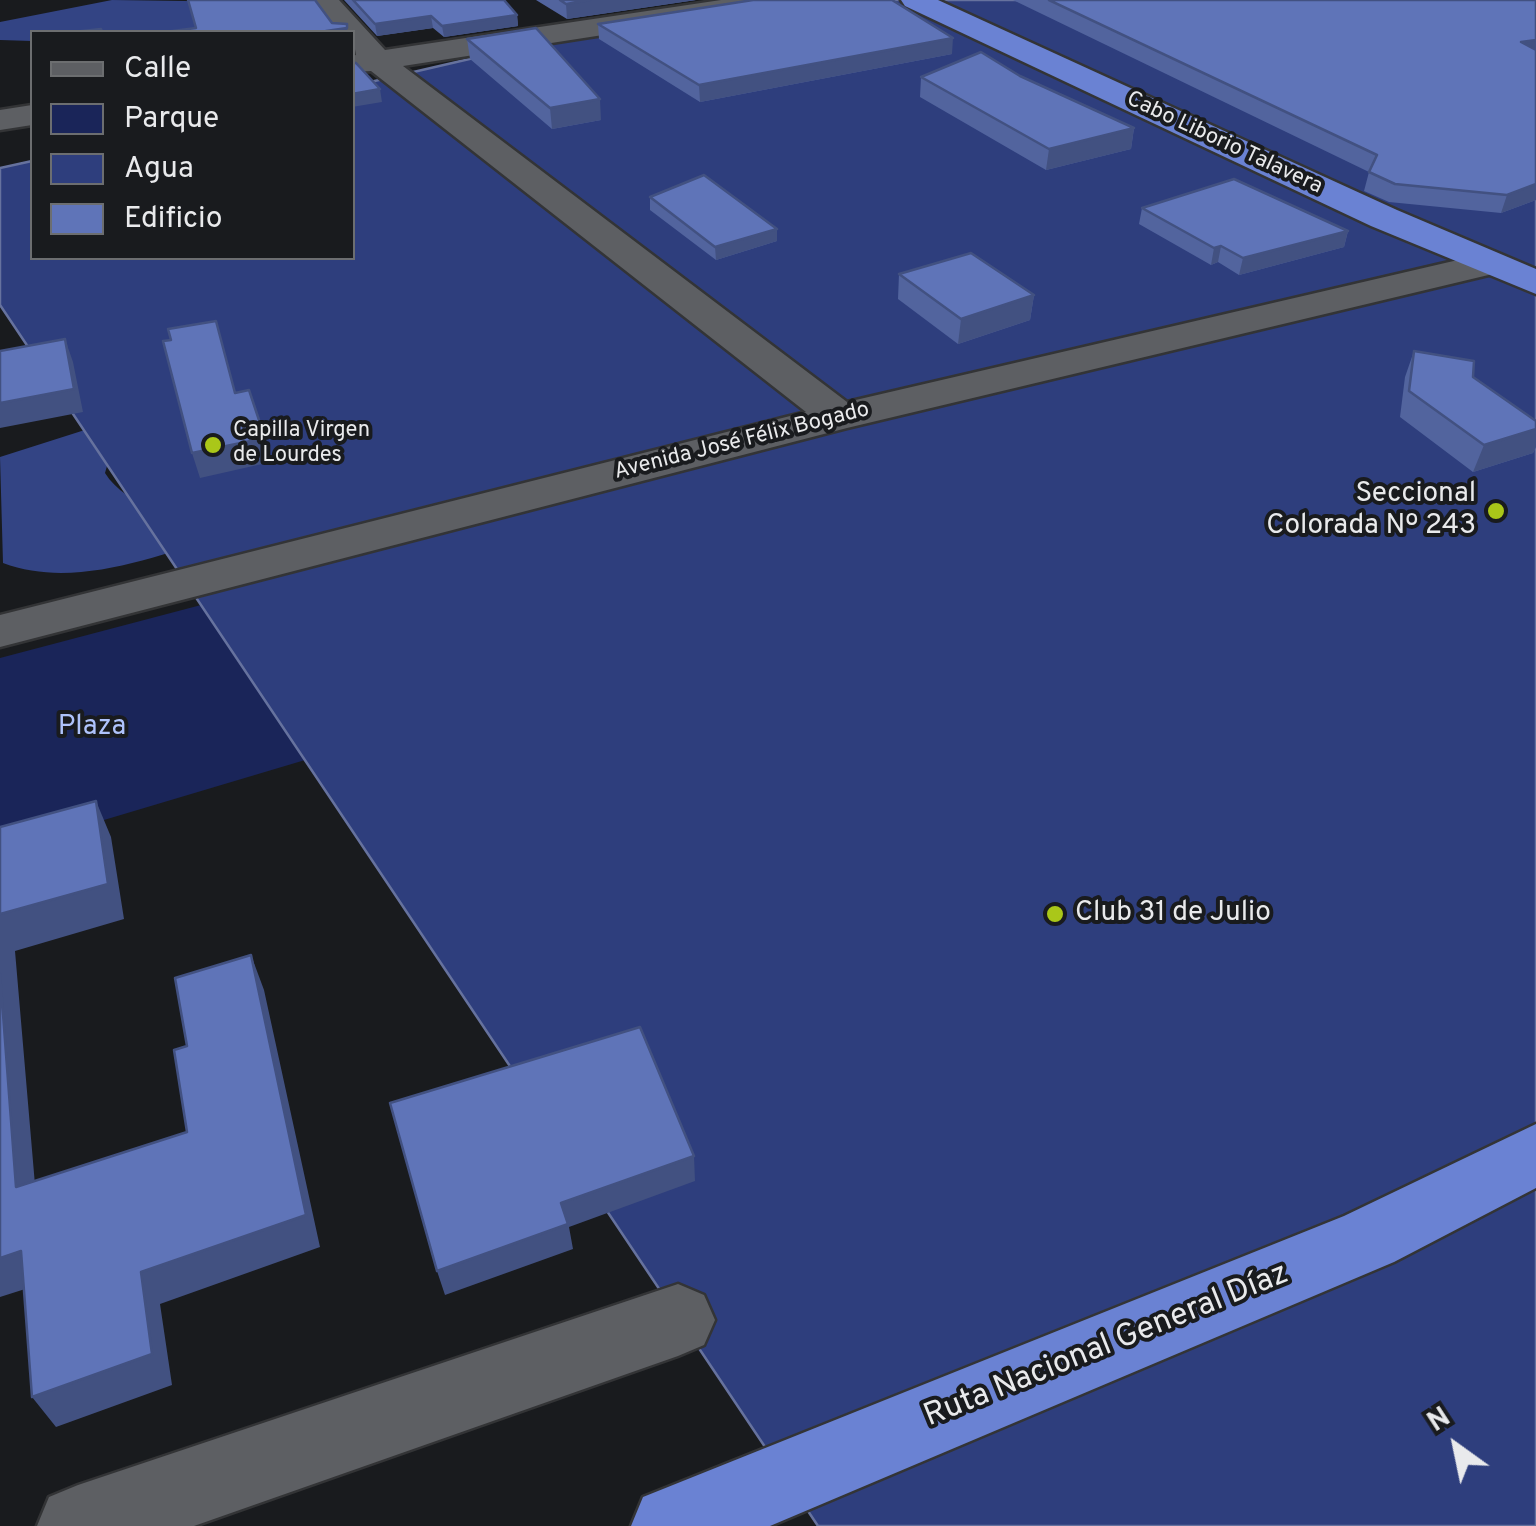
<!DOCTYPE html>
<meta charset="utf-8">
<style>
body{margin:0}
#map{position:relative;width:1536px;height:1526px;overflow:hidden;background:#191b1e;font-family:Overpass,sans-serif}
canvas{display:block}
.legend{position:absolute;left:30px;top:30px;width:325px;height:230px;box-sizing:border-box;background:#191b1e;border:2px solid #6c6e70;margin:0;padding:12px 18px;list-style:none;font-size:30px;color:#e9eaec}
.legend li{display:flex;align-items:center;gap:20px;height:50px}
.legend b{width:50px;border:2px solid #6c6e70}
.north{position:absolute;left:1406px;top:1396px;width:100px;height:100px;-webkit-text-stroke:8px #191b1e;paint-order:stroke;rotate:327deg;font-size:28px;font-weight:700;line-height:40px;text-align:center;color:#e9eaec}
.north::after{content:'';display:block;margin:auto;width:35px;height:45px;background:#e9eaec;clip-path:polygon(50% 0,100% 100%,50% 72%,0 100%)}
</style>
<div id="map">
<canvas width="1536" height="1526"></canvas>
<ul class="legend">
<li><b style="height:12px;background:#5d5f63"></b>Calle</li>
<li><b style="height:28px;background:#1a2559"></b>Parque</li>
<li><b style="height:28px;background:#2e3e7d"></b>Agua</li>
<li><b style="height:28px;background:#5f74b8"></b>Edificio</li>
</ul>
<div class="north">N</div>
</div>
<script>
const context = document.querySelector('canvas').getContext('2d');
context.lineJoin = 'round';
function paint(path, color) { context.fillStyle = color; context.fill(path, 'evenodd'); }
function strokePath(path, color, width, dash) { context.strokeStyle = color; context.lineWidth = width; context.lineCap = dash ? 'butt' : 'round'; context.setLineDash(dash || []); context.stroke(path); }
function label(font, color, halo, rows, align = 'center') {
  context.font = font + ' Overpass,sans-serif'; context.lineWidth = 8; context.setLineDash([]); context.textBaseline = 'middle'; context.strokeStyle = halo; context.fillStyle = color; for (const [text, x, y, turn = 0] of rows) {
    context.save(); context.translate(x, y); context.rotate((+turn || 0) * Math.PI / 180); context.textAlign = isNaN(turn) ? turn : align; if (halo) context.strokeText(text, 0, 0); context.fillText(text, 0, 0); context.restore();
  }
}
const green = new Path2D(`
 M330,571L399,732L0,851V658Z`);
const forest = new Path2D(`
 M112,0L257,2L188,32H32V41L0,40V22Z
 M135,414L111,452L105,473C126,507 185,521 220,536C153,558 72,589 3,563L0,457Z`);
const water = new Path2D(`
 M724,0H1536V1526H818L0,305V168L32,161V258H352L353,86Z`);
const minor = new Path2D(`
 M310,0H339L385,50L721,0H791L777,8L403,66L847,402L1488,253L1501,256L1507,264L1501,272L847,428L0,647V615L806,412L371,71L352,72V56L356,55L352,32H337Z
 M32,105V125L0,130V110Z
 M678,1284L704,1295L715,1320L704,1345L678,1356L194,1526H37L49,1497L78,1485Z`);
const highway = new Path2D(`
 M901,0H938L1397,210L1536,269V294L1371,226L905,6Z
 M1536,1124V1188L1394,1262L770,1526H631L643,1497L1344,1216Z`);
const wall = new Path2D(`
 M344,0H504L517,15L518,26L444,37L433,28L377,36Z
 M536,0H696L567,19Z
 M1013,0H1536V200L1501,213L1389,202L1364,191L1369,172Z
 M598,24L952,54L700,102L599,39Z
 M467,39L601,120L552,129L470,59Z
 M1020,76L1134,128L1131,149L1046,170L920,97L921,77Z
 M650,197L777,229V241L716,260L650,210Z
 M1142,208L1348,231L1344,247L1239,275L1218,262L1211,265L1139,224Z
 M899,274L1034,295L1030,320L958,344L898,299Z
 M1414,351L1473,377L1536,421V447L1533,453L1473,472L1400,417L1405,377Z`);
const shadedWall = new Path2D(`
 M590,0H696L567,19L566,4Z
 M517,15L518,26L444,37L442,26Z
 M431,16L433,28L377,36L375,24Z
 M347,28L348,32H326V31Z
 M953,38L952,54L700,102L699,85Z
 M1536,40V56L1521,42Z
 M380,89L382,102L352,107V94Z
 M600,99L601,120L552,129L550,108Z
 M1134,128L1131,149L1046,170L1049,149Z
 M1536,184V200L1501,213L1507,195Z
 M777,229V241L716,260L715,247Z
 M1348,231L1344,247L1239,275L1243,258Z
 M1221,246L1218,262L1211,265L1214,248Z
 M1034,295L1030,320L958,344L961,319Z
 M65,339L73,362L83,412L0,428V403Z
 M1536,429V447L1533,453L1473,472L1484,445Z
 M265,438L271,462L200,478L192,453Z
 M96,801L111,837L124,919L15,951L38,1220L16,1187L0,974V914Z
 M251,955L264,990L320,1247L160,1304L172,1385L56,1427L32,1397L141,1272Z
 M694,1156L695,1181L569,1227L573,1249L445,1295L437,1271L561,1203Z
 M21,1251L44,1283L0,1297V1258Z`);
const building = new Path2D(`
 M188,0H315L332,23L347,24V28L326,31L327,32H165L196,28Z
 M353,0H504L517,15L442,26L431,16L375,24Z
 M560,0H590L566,4Z
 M753,0H892L953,38L699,85L598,24Z
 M1049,0H1536V40L1521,42L1536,50V184L1507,195L1395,184L1369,172L1377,155Z
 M536,28L600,99L550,108L467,39Z
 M101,29L102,32H73Z
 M981,52L1020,76L1134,128L1049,149L921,77Z
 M352,63H356L380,89L352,94Z
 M704,175L777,229L715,247L650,197Z
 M1234,179L1348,231L1243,258L1221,246L1214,248L1142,208Z
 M971,253L1034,295L961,319L899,274Z
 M216,321L235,393L249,390L265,438L192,453L163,341L171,340L168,329Z
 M65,339L74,389L0,403V351Z
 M1414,351L1474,361L1473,377L1536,421V429L1484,445L1409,391Z
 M96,801L108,884L0,914V827Z
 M251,955L306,1215L141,1272L152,1354L32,1397L21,1251L0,1258V974L16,1187L187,1132L174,1050L187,1046L175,978Z
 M640,1027L694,1156L561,1203L568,1224L437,1271L390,1103Z`);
const markers = [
 [213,445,10,"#aac719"],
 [1496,511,10,"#aac719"],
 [1055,914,10,"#aac719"]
];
const farStreetnames = [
 ["Cabo Liborio Talavera",1224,144,25],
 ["Avenida José Félix Bogado",742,442,-14]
];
const farPoinames = [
 ["Capilla Virgen",233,432],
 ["de Lourdes",233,457]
];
const poiNames = [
 ["Seccional",1476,495],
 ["Colorada Nº 243",1476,527],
 ["Club 31 de Julio",1075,914,"left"]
];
const parkNames = [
 ["Plaza",92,728]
];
const nearStreetnames = [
 ["Ruta Nacional General Díaz",1107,1347,-22]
];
paint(green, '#1a2559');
paint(forest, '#334484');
paint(water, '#2e3e7d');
strokePath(water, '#66729e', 2.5);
strokePath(minor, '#333436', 5);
strokePath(highway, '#333436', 5);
paint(minor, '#5d5f63');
paint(highway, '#6a82d3');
paint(wall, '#52649e');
paint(shadedWall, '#425181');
paint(building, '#5f74b8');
strokePath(building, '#425181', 2.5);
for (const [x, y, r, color] of markers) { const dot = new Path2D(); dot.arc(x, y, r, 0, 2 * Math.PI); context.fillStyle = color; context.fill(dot); strokePath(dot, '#191b1e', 4); }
label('22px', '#e9eaec', '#191b1e', farStreetnames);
label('22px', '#e9eaec', '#191b1e', farPoinames, 'left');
label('28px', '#e9eaec', '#191b1e', poiNames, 'right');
label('28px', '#afc3fb', '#191b1e', parkNames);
label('32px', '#e9eaec', '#191b1e', nearStreetnames);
</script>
